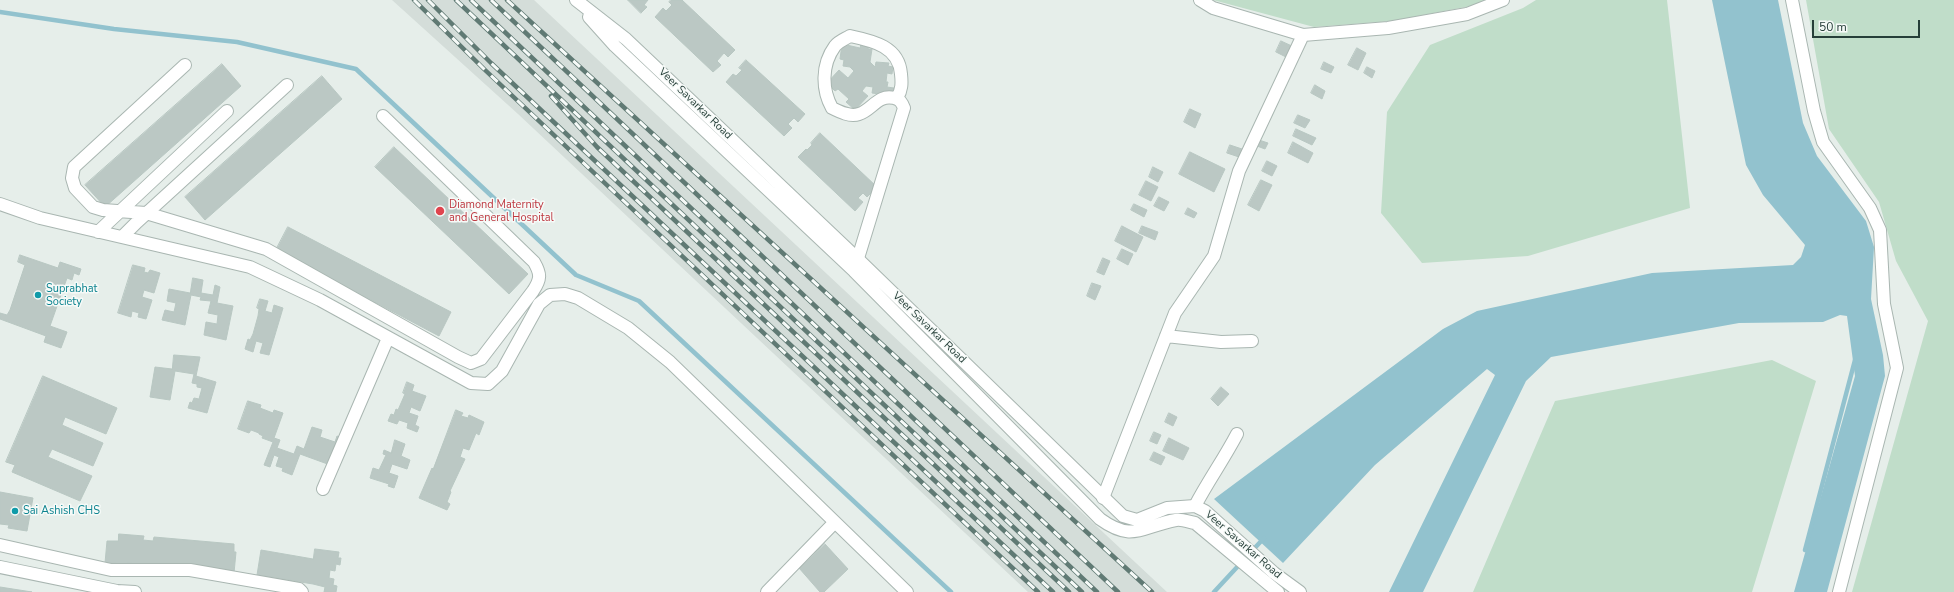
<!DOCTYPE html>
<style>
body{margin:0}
#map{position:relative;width:1954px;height:592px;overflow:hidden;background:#e6eeea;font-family:"Nunito Sans",sans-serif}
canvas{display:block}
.scale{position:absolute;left:1812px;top:20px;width:108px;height:18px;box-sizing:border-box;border:2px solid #263f39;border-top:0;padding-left:5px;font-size:12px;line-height:14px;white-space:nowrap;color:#263f39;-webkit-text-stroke:3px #f6faf8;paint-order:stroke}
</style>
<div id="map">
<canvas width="1954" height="592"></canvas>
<div class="scale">50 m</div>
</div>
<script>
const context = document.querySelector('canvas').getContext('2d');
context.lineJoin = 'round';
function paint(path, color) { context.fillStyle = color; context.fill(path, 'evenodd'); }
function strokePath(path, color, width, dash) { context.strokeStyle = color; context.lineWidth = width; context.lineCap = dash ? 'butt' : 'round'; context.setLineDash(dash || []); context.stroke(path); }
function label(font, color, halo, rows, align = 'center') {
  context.font = font + ' "Nunito Sans",sans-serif'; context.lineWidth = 3; context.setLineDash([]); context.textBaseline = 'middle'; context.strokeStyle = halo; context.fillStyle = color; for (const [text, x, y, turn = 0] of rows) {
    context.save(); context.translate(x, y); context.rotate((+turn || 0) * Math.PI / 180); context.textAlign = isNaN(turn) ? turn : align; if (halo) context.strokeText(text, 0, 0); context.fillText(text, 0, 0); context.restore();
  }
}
const built = new Path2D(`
 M392,0H534L1167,592H1028L518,114Z`);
const green = new Path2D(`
 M1213,0H1486L1476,5L1392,21L1314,27Z
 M1536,0H1667L1690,208L1528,256L1422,263L1381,213L1387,112L1430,45L1523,8Z
 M1806,0H1954V592H1852L1928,321L1896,261L1879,202L1829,129Z
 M1772,360L1816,381L1752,592H1473L1555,401Z`);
const water = new Path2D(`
 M1712,0H1778L1803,123L1817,156L1866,221L1874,247L1871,299L1883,355L1885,376L1827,592H1794L1855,376L1847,316L1840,315L1823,322L1739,323L1551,357L1526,381L1423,592H1389L1495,375L1487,369L1375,465L1283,563L1214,499L1443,329L1477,311L1652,273L1793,265L1801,257L1805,245L1763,195L1746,165Z`);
const stream = new Path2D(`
 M0,12L114,29L237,42L356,69L576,275L639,301L951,592
 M1805,550L1855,360
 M1214,592L1264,538`);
const building = new Path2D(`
 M628,0H648L644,5L647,7L641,13Z
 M671,0H682L735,50L728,57L724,53L717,61L721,65L713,72L655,17L663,8L666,11L672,5L669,2Z
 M1281,41L1294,47L1288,58L1276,52Z
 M861,43L869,44L868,49H872L870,62L875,67L876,62L889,63L888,66L893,67L892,74L887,73L886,82H888L887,87L894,88L893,96L872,93L873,87L866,86L862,91L868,96L855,110L846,102L849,99L838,89L835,91L827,83L839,70L848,78L854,71L850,67L843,66L844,60L840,59L842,44L860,48Z
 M1357,48L1366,53L1358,70L1348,65Z
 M746,60L805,114L798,122L794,118L788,124L792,128L784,136L726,82L733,74L736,76L742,70L739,68Z
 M1324,62L1334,67L1331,73L1321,69Z
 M222,64L241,86L105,207L85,185Z
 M1367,67L1375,71L1372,78L1364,73Z
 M322,76L342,99L205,220L185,197Z
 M1315,85L1325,91L1322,99L1311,93Z
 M1190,109L1201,114L1195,128L1184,122Z
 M1298,115L1310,120L1305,128L1294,123Z
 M1296,129L1316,138L1312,145L1293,136Z
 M820,133L877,187L867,197L863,193L858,198L863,202L855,211L798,157L806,149L807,150L812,145L811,143Z
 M1259,140L1268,143L1265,149L1257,146Z
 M1293,142L1313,153L1308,163L1288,153Z
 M1230,145L1242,149L1239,157L1227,153Z
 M394,147L528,274L509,294L375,167Z
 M1190,152L1225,169L1214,192L1179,174Z
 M1267,161L1277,166L1272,176L1262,171Z
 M1153,167L1163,172L1158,182L1149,177Z
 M1261,180L1272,185L1259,211L1248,205Z
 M1146,181L1158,187L1151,201L1139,195Z
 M1159,197L1169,202L1164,211L1154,206Z
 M1134,204L1147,210L1144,217L1131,210Z
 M1188,208L1197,213L1194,218L1185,214Z
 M1122,226L1143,237L1136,252L1115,241Z
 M1142,226L1158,232L1155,240L1139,233Z
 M288,227L451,312L439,336L276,250Z
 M1122,249L1133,254L1128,265L1117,259Z
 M20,255L58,268L60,262L81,269L79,275L74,273L72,280L67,278L50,326L67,332L61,348L44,342L46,336L0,319V313L7,315L10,310L25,265L18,262Z
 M1103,258L1110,261L1104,275L1097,272Z
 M133,265L145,268L144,272L148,273L150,270L160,273L154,293L144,290L142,297L152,300L146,319L138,317L139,313L132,311L131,317L118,313Z
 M193,278L203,280L201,293L213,295L215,285L220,287L217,303L233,306L226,340L204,335L206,322L217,324L218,315L208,313L211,301L200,300L201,297L191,295L185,325L162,320L165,310L174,312L176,303L167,301L169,289L190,293Z
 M1092,283L1101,286L1095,300L1087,296Z
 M260,299L268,301L265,311L272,313L274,305L283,308L269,355L260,353L263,343L256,341L253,352L245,349L248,339L250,340L253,334L258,316L259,309L257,308Z
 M174,355L200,357L196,376L216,382L207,413L188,408L190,402L192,403L194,398L199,399L202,388L197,387V384L192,383L194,374L175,371L170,400L150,397L155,367L172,369Z
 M43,376L117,408L106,434L65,417L62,425L103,443L93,466L52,449L48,457L92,476L80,501L12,472L15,465L6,462Z
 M407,382L414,385L412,391L426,396L420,411L411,407L409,413L418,416L415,425L419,427L417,432L407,428L408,423L399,420L397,424L388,421L391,414L394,415L396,409L398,410L405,394L403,393Z
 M1221,387L1229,394L1218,406L1211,399Z
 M248,401L261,405L260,408L273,413L274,410L283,413L274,438L280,440L277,448L294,454L297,446L304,449L312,427L322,430L320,437L335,442L337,436L343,438L333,466L300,454L292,475L282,471L283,468L276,466L279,457L274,455L270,467L264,465L273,442L262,438L263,436L259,434V433L251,430L249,433L238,429Z
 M456,410L463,413L461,416L468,418L469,415L484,422L479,435L476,433L469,450L463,448L460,457L465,459L450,491L451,492L447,502L450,504L447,510L419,498L432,468L433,469Z
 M1169,413L1177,417L1173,426L1165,422Z
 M1154,432L1161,435L1157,444L1150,441Z
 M1169,438L1189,448L1183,460L1163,451Z
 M395,440L405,444L401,456L410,460L407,469L392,464L389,473L398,476L394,488L388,486L389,484L370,478L373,468L379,470L386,455L383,454L384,450L391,453Z
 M1154,452L1165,457L1161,465L1150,460Z
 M0,492L33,498L27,531L8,528L9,525L0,524Z
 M119,534L144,536L143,540L153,541L154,537L234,544V552H236L234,573L127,563V564L105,563L107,541H118Z
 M825,544L848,569L824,592H820L799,568Z
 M315,549L339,552L338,558H341L340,565L336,564L335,571L330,570L329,578L334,579L333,585L337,586L336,592H324L325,587L313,584L257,575L261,550L313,559Z
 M0,587L32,592H0Z`);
const minor = new Path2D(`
 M1200,0L1213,8L1303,35L1388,28L1467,14L1503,0
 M1792,0L1814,111L1823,142L1870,208L1880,230L1884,304L1897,368L1839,592
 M185,65L74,167L72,178L75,188L93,207L103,210L146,213L266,249L458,357L471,363L481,359L533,291C541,279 541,274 534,262L383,116
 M0,204L40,218L250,267L320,300L471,383L488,384L502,371L539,304L550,295L565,294L578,298L628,328L670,362L907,592
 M98,232L227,111
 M122,237L137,222L287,85
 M855,268L904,108C902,103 900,99 894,98C878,94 872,110 859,114C850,117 840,112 832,108C822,90 821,65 835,46C839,41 845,39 850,36C874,41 899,47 901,74C902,83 902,90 897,98
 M1166,336L1221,342L1252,341
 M323,489L388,338
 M1103,498L1175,313L1214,256L1239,171L1303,35
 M1195,506C1208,481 1224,459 1237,434
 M0,545L111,570H190L299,589L302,592
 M0,567L117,591L135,592
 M767,592L835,522`);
const tertiary = new Path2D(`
 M576,0L626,39L858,259L1123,516L1137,520L1167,508L1195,506L1205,511L1274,573L1300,592
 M589,17L615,46L854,271L1100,519C1133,543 1142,526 1176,520C1182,519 1189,522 1195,523L1278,592`);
const rail = new Path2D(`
 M414,0L485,70L1038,592
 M428,0L491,63L1053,592
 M456,0L1082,592
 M471,0L1097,592
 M491,0L1118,592
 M507,0L1152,592
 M551,96L597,147L1069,592`);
const markers = [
 [440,211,5,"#e0444e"],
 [38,295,4,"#0f9aa8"],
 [15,511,4,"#0f9aa8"]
];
const streetNames = [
 ["Veer Savarkar Road",695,104,44],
 ["Veer Savarkar Road",929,328,44],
 ["Veer Savarkar Road",1243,545,41]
];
const healthNames = [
 ["Diamond Maternity",449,205],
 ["and General Hospital",449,218]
];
const cultureNames = [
 ["Suprabhat",46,289],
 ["Society",46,302],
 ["Sai Ashish CHS",23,511]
];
paint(built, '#d4ddd9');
paint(green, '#c0ddc9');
paint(water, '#92c2ce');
strokePath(stream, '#92c2ce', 4.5);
paint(building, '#bbc8c4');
strokePath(building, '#b8c7c2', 1);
strokePath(minor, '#a9b6b1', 14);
strokePath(tertiary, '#a9b6b1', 14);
strokePath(minor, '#fff', 12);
strokePath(tertiary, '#fff', 12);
strokePath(rail, '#607a74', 4.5);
strokePath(rail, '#f6faf8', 3, [9]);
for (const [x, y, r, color] of markers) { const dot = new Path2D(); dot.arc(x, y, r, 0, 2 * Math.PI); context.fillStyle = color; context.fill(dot); strokePath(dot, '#f6faf8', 1.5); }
label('11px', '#263f39', '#f6faf8', streetNames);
label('11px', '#be3a42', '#f6faf8', healthNames, 'left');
label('11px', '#0d838f', '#f6faf8', cultureNames, 'left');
</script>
